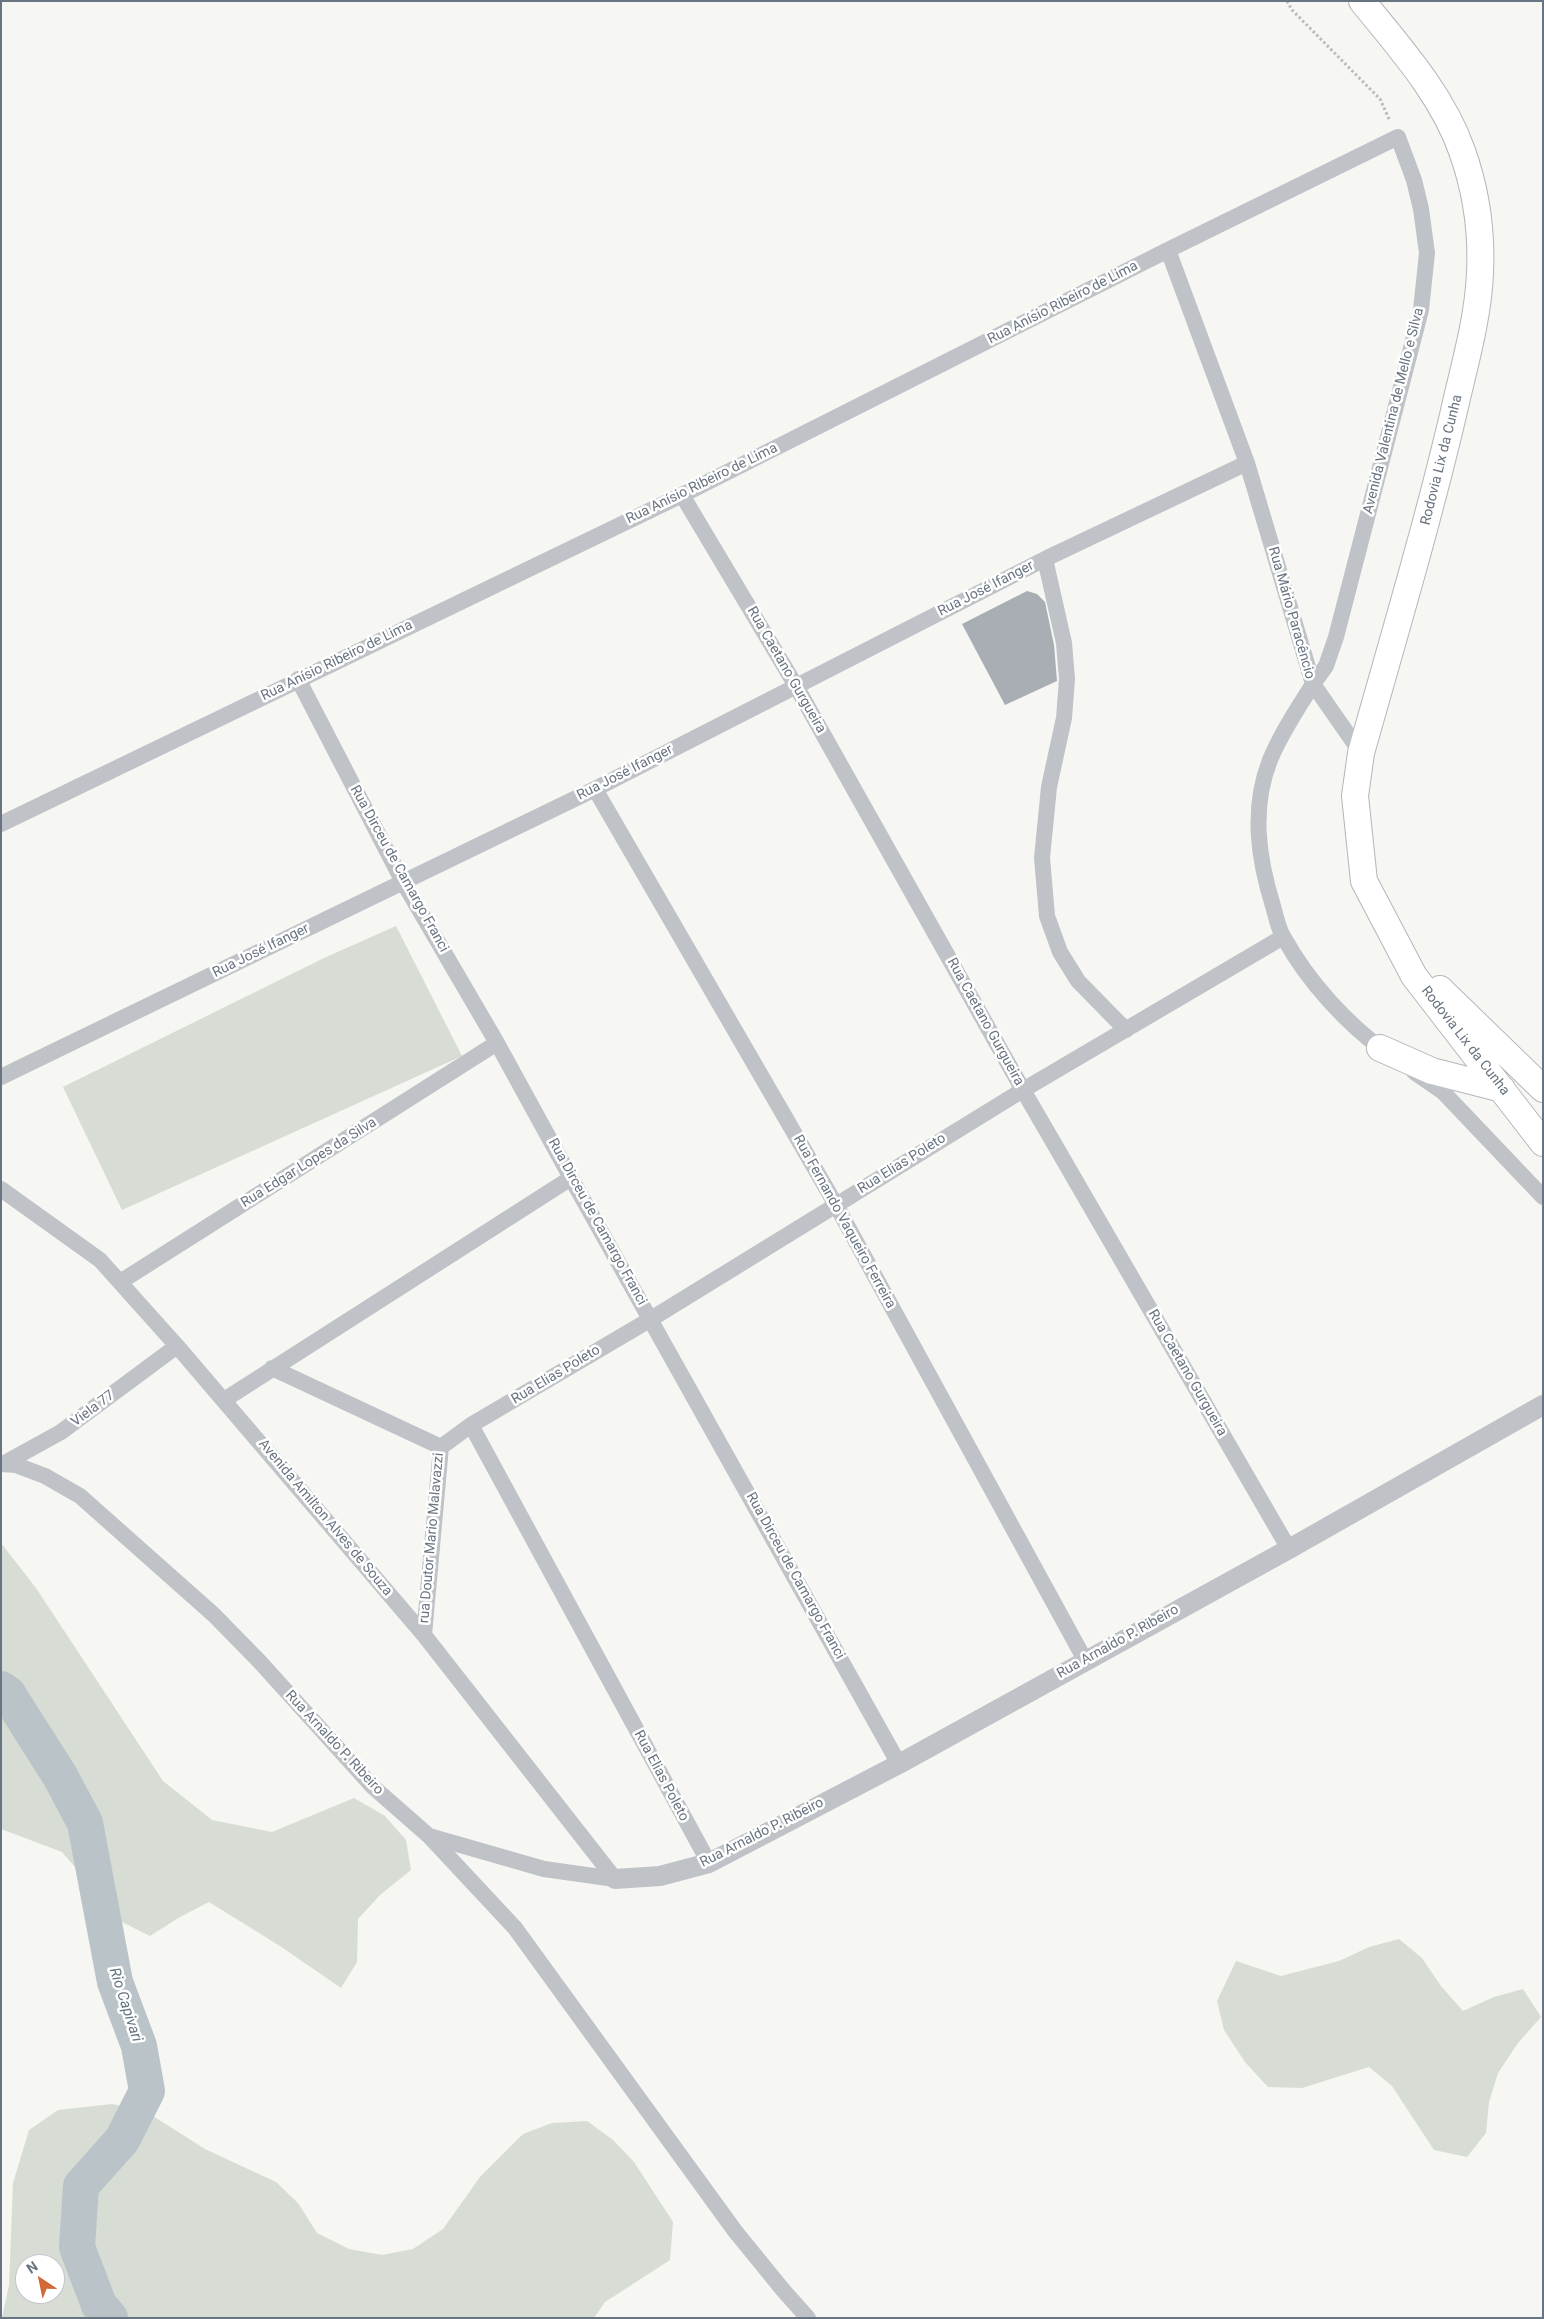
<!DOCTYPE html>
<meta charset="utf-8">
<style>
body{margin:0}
#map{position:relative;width:1544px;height:2319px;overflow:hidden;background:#f6f6f3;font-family:Roboto,sans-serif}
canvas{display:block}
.frame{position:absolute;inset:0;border:2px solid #687481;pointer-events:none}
.north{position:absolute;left:15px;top:2254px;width:50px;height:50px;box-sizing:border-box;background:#fff;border:1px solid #c3c7cd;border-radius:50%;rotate:326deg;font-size:14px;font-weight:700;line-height:20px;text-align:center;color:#687481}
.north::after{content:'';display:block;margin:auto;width:18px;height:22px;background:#d36736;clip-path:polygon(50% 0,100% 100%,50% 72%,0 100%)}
</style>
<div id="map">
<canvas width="1544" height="2319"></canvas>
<div class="frame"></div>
<div class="north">N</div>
</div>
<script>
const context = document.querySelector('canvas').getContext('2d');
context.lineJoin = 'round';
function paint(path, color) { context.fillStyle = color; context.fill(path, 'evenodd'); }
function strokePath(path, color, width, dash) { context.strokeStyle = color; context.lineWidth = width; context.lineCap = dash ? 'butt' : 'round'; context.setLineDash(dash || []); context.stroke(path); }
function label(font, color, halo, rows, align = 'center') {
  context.font = font + ' Roboto,sans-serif'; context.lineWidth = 5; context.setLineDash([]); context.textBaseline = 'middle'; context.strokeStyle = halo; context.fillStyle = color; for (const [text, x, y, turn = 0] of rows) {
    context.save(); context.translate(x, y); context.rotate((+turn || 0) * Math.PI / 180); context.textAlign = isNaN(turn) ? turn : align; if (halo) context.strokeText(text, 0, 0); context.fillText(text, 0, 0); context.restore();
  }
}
const green = new Path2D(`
 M396,926L462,1056L122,1210L63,1087L324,958Z
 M1,1543L36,1588L163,1781L212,1820L272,1832L354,1798L385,1816L406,1840L411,1870L380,1895L358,1919L357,1962L341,1988L280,1946L209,1902L180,1917L150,1936L122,1922L62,1852L1,1829Z
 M1399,1939L1422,1958L1441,1986L1463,2011L1494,1997L1523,1989L1541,2017L1518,2043L1498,2073L1489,2102L1486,2133L1467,2157L1434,2150L1392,2086L1369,2067L1302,2088L1268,2087L1245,2062L1224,2030L1217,2001L1236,1961L1281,1976L1339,1961L1369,1947Z
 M112,2104L145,2111L205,2149L276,2182L298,2203L317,2233L349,2249L382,2255L413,2249L443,2229L480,2177L523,2134L552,2123L587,2121L613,2140L634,2162L673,2222L670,2260L605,2302L594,2318H2L9,2285L13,2183L29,2130L58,2110ZM25,2264H55V2294H25Z`);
const river = new Path2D(`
 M1,1689L8,1694L60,1776L85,1823L115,1982L139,2046L147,2091L122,2140L81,2186L77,2247L99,2305L110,2318`);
const building = new Path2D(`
 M1027,591L1037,594L1045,602L1054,645L1057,681L1005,705L962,624Z`);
const path = new Path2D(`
 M1287,1L1292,10L1380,99L1390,121`);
const minor = new Path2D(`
 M1168,250L1247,463L1313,684C1298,708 1281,733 1270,760C1251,808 1258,858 1273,906C1276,916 1278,929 1284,938C1309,983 1347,1024 1388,1054
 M682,495L796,686L1023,1090L1289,1549
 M1045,559L1064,643L1067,679L1064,718L1049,787L1042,858L1047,916L1060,952L1078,981L1126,1030
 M298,679L403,882L497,1043L571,1178L899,1764
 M595,789L836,1205L1085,1660
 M1,824L682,495L1168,250L1398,137L1414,180L1421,209L1427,253L1421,310L1336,637L1326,666L1313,684L1361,753
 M1414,1072L1443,1092L1543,1197
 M1,1077L595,789L1045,559L1247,463
 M1,1189L100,1260L177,1346L424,1635L615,1879
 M120,1282L497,1043
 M272,1368L441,1447
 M224,1400L571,1178
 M471,1425L709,1863
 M441,1447L471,1425L651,1319L1023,1090L1283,937
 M1,1464L16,1465L45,1476L80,1496L214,1615L260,1662L372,1786L429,1836L544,1869L615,1879
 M3,1464L61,1432L177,1346
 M424,1635L441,1447
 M430,1837L515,1928L735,2231L783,2290L808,2318`);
const tertiary = new Path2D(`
 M615,1879L660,1876L709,1863L899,1764L1289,1549L1543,1405`);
const primary = new Path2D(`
 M1362,1C1399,47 1442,94 1462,151C1476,190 1482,232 1480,273C1478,320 1464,366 1454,411C1427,526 1393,639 1361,753L1355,796L1364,881L1414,976L1543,1143
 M1440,989L1543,1089
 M1380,1048L1432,1071L1502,1089`);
const streetNames = [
 ["Rua Anísio Ribeiro de Lima",1063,303,-27],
 ["Avenida Valentina de Mello e Silva",1394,411,-76],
 ["Rodovia Lix da Cunha",1442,460,-76],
 ["Rua Anísio Ribeiro de Lima",702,484,-26],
 ["Rua José Ifanger",986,589,-27],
 ["Rua Mário Paracêncio",1291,613,74],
 ["Rua Anísio Ribeiro de Lima",337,661,-26],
 ["Rua Caetano Gurgueira",786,670,60],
 ["Rua José Ifanger",625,773,-27],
 ["Rua Dirceu de Camargo Franci",399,869,61],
 ["Rua José Ifanger",261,951,-26],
 ["Rua Caetano Gurgueira",985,1022,61],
 ["Rodovia Lix da Cunha",1465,1041,52],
 ["Rua Edgar Lopes da Silva",309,1163,-32],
 ["Rua Elias Poleto",902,1164,-32],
 ["Rua Dirceu de Camargo Franci",597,1222,61],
 ["Rua Fernando Vaqueiro Ferreira",844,1222,61],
 ["Rua Caetano Gurgueira",1187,1373,60],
 ["Rua Elias Poleto",556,1375,-31],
 ["Viela 77",93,1409,-37],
 ["Avenida Amilton Alves de Souza",325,1518,50],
 ["rua Doutor Mario Malavazzi",432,1538,-85],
 ["Rua Dirceu de Camargo Franci",795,1576,61],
 ["Rua Arnaldo P. Ribeiro",1118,1642,-29],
 ["Rua Arnaldo P. Ribeiro",334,1743,47],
 ["Rua Elias Poleto",661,1776,62],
 ["Rua Arnaldo P. Ribeiro",762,1833,-27]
];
const waterNames = [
 ["Rio Capivari",125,2005,72]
];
paint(green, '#d7dcd4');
strokePath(river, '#bac3c8', 36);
paint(building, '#a8aeb4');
strokePath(primary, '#b3b6ba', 28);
strokePath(path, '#b9bbbe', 3, [2.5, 2.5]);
strokePath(minor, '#bfc2c6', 16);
strokePath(tertiary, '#bfc2c6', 20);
strokePath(primary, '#fff', 26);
label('14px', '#687481', '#fff', streetNames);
label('italic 15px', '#63747e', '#fff', waterNames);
</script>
